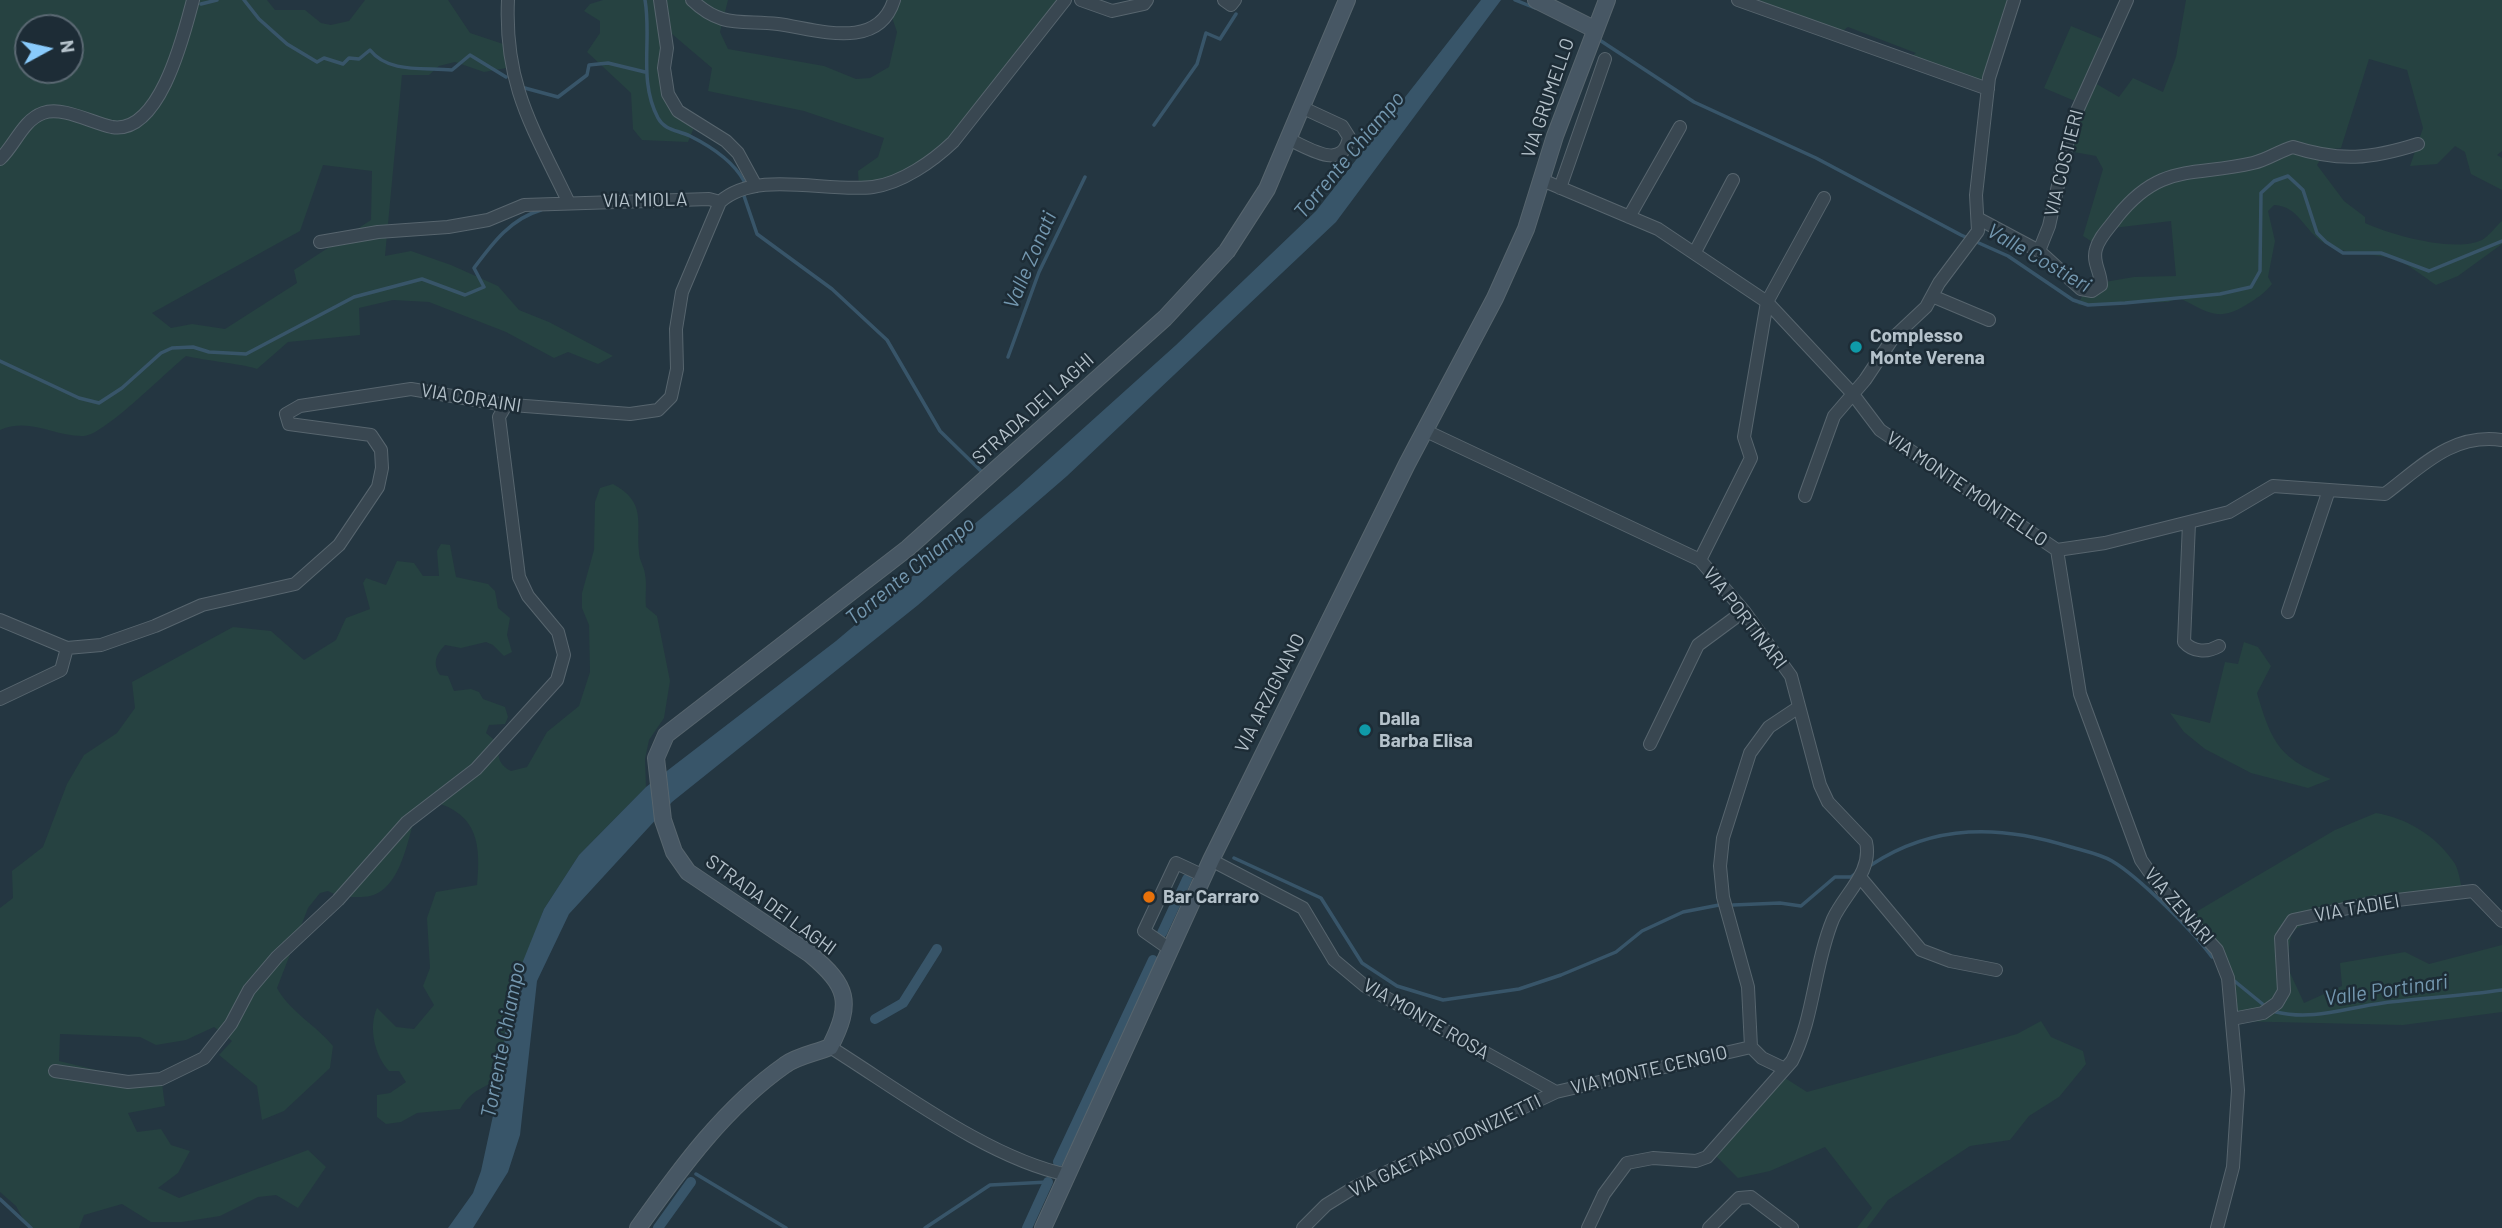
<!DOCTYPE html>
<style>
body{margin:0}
#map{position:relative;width:2502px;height:1228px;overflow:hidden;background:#243641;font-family:Barlow,sans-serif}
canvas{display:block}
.north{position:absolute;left:14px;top:14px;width:70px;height:70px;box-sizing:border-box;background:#1d2c36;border:2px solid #5a6872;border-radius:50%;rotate:82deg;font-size:19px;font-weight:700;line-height:28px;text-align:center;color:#b5c2cb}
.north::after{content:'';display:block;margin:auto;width:24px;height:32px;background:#89cbfc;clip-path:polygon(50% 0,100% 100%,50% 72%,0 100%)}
</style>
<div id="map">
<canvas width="2502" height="1228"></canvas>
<div class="north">N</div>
</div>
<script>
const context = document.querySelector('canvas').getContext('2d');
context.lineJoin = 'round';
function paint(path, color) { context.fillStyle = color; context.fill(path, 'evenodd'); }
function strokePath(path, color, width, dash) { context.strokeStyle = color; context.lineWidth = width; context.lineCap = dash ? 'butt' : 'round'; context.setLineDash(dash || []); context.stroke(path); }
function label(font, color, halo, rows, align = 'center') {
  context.font = font + ' Barlow,sans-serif'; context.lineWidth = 5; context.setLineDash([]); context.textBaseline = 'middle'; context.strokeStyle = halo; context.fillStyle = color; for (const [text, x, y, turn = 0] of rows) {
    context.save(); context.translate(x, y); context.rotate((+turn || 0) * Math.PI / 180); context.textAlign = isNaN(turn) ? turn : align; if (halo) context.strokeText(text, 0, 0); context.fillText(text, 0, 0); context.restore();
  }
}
const green = new Path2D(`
 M0,0H267L275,10H305L321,23L331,25L349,21L365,0H448L470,33L506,45L512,67L484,72L455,62L439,66L429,75H402L385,256L411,251L451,265L498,286L519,310L549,322L613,356L598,364L568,352L554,358L506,332L429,302L393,300L359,308L360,335L288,342L257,369C249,365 202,360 186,356C166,372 104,435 84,436C54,437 31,417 0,430ZM28,28H70V70H28ZM323,165L372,171L371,220L294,270L297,283L225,329L192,324L171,328L152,313L300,231Z
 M603,0H728L720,32L728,49L824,66L856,79L870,78L889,67L897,32L886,0H1060L930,160L884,181L859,188L858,171L878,157L884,138L804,111L708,91L712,68L672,34L661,36V91L695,125L688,142L642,140L633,129L631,93L587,52L600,33V21L584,11L590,4Z
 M1740,0H2016L1985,89L1905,61L1916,53L1848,27L1841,32Z
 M2186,0H2502V151L2497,155L2502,158V190L2471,174L2465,152L2455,146L2437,164L2410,166L2423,128L2407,70L2369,59L2341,148L2326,150L2317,165L2344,201L2365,217V223C2391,235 2455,253 2482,240C2489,236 2496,226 2502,221V244L2458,276L2436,285C2424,277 2411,266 2399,261C2373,251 2349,257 2324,243C2304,231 2299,206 2274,205L2268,211L2275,241L2268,277L2272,284C2265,293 2256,299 2246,305C2217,323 2207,311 2179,298L2168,302L2078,305L2087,285L2134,277L2176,276L2171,221L2105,229L2094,243L2083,236L2103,169L2096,156L2068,151L2082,104L2044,88L2071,26L2105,40L2088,79L2119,97L2133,78L2163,92L2176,57Z
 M613,484C647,502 636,523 639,552C639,560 644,566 645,574C647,584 645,596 646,607L657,616L670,681L664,718L649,740L645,759L646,787L579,855L544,909L506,1014L502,1074C485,1091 475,1085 460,1109L417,1113L401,1122L386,1124L377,1117V1095L390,1093L406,1082L399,1071H389C375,1056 368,1028 377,1008L396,1027L414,1029L434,1005L423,986L430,968L427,918L436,892L477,885C481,845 478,814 434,802L416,814C406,844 400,898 360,897C347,897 339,897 328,891L320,893L308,908L277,988C290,1012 316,1025 333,1046L330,1068L284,1111L262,1120L257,1086L219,1055L232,1041L214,1027L186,1040L156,1045L140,1037L60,1034L59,1061L126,1077L161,1076L165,1106L128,1113L137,1132L161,1129L171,1145L190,1151L178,1173L158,1188L179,1198L308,1150L326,1167L298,1208L276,1195L258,1197L220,1216L182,1222H151L122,1204L84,1215L79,1228H28L16,1206L0,1192V908L13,898L12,871L43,847L67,784L84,755L117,733L135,708L132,682L233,627L271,631L304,660L336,640L346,618L370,609L363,583L366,578L386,585L397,561L414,563L423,576H439L437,551L441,544L450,545L456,577L488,584L495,591L498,608L510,618L507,635L512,652L504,656L493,645L486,642L461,648L445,645C436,654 432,664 440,675L448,676L454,691L471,689L479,692L483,699L505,707L508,717L505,724L489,725L486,733L499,744C497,757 499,765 511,771L527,767L547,732L579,706L590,672L589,625L582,608V593L594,550L595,502L600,488Z
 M2244,642L2258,647L2271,666L2257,693C2272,744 2280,759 2331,779L2308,788L2251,773L2205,749L2184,732L2170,713L2210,723L2225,662L2238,664Z
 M2376,813C2406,818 2435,835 2453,861C2459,868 2460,883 2463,892L2315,919L2292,931L2286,964L2304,1003L2342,986L2340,963L2405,952L2429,964L2502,945V1012L2403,1025L2231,1021C2226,971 2218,957 2189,916L2335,830Z
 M2041,1021L2051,1037L2083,1051L2086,1064L2059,1097L2029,1116L2010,1140L1970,1146L1888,1200L1867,1228H1857L1872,1208L1825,1147L1770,1171L1738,1178L1715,1155L1785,1078L1807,1092L2017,1034Z`);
const water = new Path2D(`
 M1481,0H1501L1336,222L1067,476L918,605L672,802L569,914L537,981L520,1135L508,1172L473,1228H448L473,1193L481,1171L502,1074L506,1014L515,981L544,909L579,855L646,787L836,641L1017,488L1176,345L1316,211Z`);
const stream = new Path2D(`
 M244,0L259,19L287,44L317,62L324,58L343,64L349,58L359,59L370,50C389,74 425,67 452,70L470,55L506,77
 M645,0C652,40 638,80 658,118C665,131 678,130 690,136C710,146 733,161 744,181
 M1515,0L1535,8
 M201,4L217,0
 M1598,39L1694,102L1816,158L1961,235L2008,256L2073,300L2088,305L2125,303L2220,294L2251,287L2260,271L2261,193L2274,181L2288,176L2303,190L2317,233L2326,242L2343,253H2381L2429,271L2502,241
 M521,87L558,97L587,75L589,65L608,63L645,72
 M1154,125L1197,64L1206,33L1220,39L1236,14
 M743,193L757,234L832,289L887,340L940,431L981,471
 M1008,357L1039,272L1085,177
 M0,361L79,398L99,403L122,388L161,353L172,348L193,347L209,352L246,354L354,297L422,279L465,295L484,287L474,268C492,244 510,219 541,210
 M1234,858L1321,898L1362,963L1397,986L1443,1000L1519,989L1561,975L1616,952L1642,931L1683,912L1719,905
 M1871,865C1935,823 2001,825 2071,847C2084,851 2100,854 2112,861C2139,877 2193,931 2212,957
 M1733,905L1780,903L1801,906L1835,877H1851L1856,873
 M2232,979L2265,1006
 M2276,1012C2313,1021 2345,1008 2383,1003C2422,998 2462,996 2502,990
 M696,1174L786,1228
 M0,1199L31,1228
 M925,1228L990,1185L1048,1182`);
const canal = new Path2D(`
 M1162,933L1187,879
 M875,1019L903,1003L937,949
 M1058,1162L1153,960
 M658,1228L691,1182
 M1027,1228L1048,1182`);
const street = new Path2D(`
 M508,0C504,85 533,128 568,201
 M660,0L667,48L664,68L668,94L678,111L726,141L738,153L756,186
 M692,0C721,28 741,20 778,24C816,29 878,52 894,0
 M1081,0L1112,11L1144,4L1147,0
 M1224,0L1231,5L1235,0
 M1738,0L1988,89
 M1288,139C1309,148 1343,172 1349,137L1342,126L1301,107
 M0,159C15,145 23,120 43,113C63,106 92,123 112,127C160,135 184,34 193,0
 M1542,180L1658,229L1767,302L1852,393L1880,430L2057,550
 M1560,188L1605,59
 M1629,217L1680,127
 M1979,219L2039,251L2081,289L2092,291L2101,285C2101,272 2092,262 2096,249C2099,237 2110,227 2117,217C2161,162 2193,177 2253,163C2267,160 2279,151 2293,147C2340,162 2371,159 2418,144
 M320,242L378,232L448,227L488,220L524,205L709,199L720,202
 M2039,251L2049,226L2072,122L2127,0
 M1695,252L1733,180
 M1932,296L1989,320
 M1426,431L1700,560L1744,611L1791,676L1820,785L1828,802L1866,842C1873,872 1845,893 1833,919C1814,965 1814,1018 1792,1061L1707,1157L1696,1161L1653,1158L1627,1163L1604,1194L1588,1228
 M2329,490L2385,494C2422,466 2452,433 2502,440
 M1805,496L1834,416L1865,380L1893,338L1926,307L1939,283L1978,231L1976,195L1989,78L2014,0
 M2189,523L2184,642C2193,652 2207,653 2219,646
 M2057,550L2080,694L2141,860L2162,890L2217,950L2228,978L2238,1090L2233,1167L2217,1228
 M2057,550L2105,543L2229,512L2273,486L2329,490L2288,612
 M1700,560L1751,458L1744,437L1767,302L1824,198
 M0,620L67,648L61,670L0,699
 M67,648L101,645L155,626L202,605L295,584L339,545L378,487L382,468L381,450L371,435L289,424L286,414L300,406L411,389L499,404L630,414L658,410L671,397L677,369L676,329L682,292L720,202C757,169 826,193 873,187C902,183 933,161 953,142L1065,0
 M1650,744L1698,645L1744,611
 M1211,860L1303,908L1334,960L1365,986L1556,1092
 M1860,877L1921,950L1950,961L1996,970
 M1171,950L1144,931L1176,863L1204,876
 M2232,1019L2263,1013L2277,1003L2284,991L2281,938L2293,920L2372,903L2473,891L2502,921
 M830,1047C899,1090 989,1159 1068,1175
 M1751,1047L1762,1058L1785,1069
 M55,1071L128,1082L161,1079L204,1058L231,1024L249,990L277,957L338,900L407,822L476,769L557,680L564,655L558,632L528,596L519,577L499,417L506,405
 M1303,1228L1326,1205L1355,1187L1556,1092L1751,1047L1748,987L1723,897L1720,866L1723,838L1750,753L1769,727L1799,707
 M1709,1228L1739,1198L1751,1197L1792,1228`);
const secondary = new Path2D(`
 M1536,0L1594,29
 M638,1228C680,1169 725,1107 785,1065C797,1056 816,1053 830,1047C853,1002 848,986 810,954L688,872L674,852L663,820L656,758L666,735L908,548L1165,318L1227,251L1267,189L1347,0
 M1043,1228L1211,860L1407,464L1495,298L1526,229L1555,136L1607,0`);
const markers = [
 [1856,347,7,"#0f9aa8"],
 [1365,730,7,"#0f9aa8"],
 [1149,897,7,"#e8710a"]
];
const streetNames = [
 ["VIA GRUMELLO",1548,98,-71],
 ["VIA COSTIERI",2064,163,-76],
 ["VIA MIOLA",645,200,-1],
 ["VIA CORAINI",471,398,9],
 ["STRADA DEI LAGHI",1033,409,-42],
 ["VIA MONTE MONTELLO",1967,489,34],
 ["VIA PORTINARI",1745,618,52],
 ["VIA ARZIGNANO",1270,693,-63],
 ["STRADA DEI LAGHI",771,905,36],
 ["VIA ZENARI",2179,906,49],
 ["VIA TADIEI",2357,908,-10],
 ["VIA MONTE ROSA",1426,1019,30],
 ["VIA MONTE CENGIO",1649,1070,-13],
 ["VIA GAETANO DONIZIETTI",1445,1146,-26]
];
const poiNames = [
 ["Complesso",1870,336],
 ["Monte Verena",1870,358],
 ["Dalla",1379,719],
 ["Barba Elisa",1379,741],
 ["Bar Carraro",1163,897]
];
const waterNames = [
 ["Torrente Chiampo",1349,155,-50],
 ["Valle Costieri",2039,258,30],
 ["Valle Zonati",1030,260,-67],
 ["Torrente Chiampo",910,571,-39],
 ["Valle Portinari",2386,990,-8],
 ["Torrente Chiampo",503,1040,-79]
];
paint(green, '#264241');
paint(water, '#385569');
strokePath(stream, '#385569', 3.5);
strokePath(canal, '#385569', 10);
strokePath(street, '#57656e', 14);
strokePath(secondary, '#57656e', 18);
strokePath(street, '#394751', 12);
strokePath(secondary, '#475764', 16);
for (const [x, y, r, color] of markers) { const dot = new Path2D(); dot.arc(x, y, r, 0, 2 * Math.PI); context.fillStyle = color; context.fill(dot); strokePath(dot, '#1d2c36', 2.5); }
label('19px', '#b5c2cb', '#1d2c36', streetNames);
label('bold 19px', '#b5c2cb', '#1d2c36', poiNames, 'left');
label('italic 21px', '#7498b0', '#1d2c36', waterNames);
</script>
